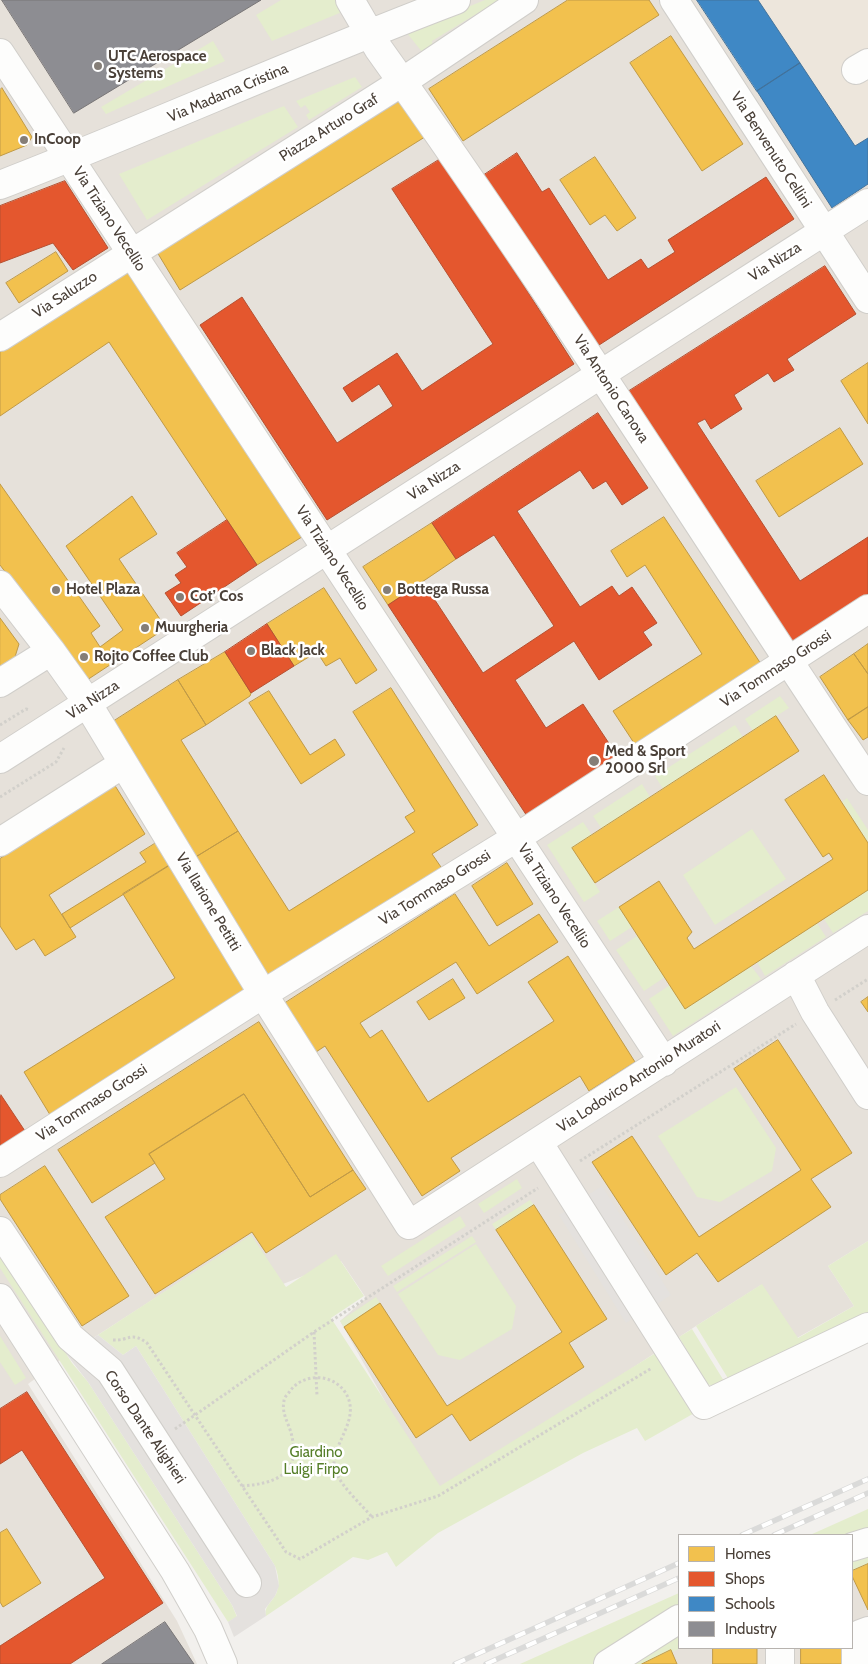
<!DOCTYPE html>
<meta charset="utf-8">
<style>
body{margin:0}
#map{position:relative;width:868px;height:1664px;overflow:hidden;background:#f2f0ed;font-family:Cabin,sans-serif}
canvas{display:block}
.legend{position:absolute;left:678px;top:1534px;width:175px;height:115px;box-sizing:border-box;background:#fff;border:1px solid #b7b3af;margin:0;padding:6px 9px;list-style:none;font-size:15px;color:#4a4038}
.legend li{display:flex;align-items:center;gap:10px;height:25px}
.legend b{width:25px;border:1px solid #b7b3af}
</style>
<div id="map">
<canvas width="868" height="1664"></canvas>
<ul class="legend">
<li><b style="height:14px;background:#f2c14e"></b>Homes</li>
<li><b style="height:14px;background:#e4572e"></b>Shops</li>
<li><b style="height:14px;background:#3f88c5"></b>Schools</li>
<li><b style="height:14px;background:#8d8d92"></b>Industry</li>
</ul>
</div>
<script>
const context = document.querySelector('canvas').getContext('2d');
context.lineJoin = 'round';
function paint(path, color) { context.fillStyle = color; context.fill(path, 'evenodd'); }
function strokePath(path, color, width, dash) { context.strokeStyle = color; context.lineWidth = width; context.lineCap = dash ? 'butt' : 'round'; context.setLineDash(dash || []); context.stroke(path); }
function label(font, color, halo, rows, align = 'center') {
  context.font = font + ' Cabin,sans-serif'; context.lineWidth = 5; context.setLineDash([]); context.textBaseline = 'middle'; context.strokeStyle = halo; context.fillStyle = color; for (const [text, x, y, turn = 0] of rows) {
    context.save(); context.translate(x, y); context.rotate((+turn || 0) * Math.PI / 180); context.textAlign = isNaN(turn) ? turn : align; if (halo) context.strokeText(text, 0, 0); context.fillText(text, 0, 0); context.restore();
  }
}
const residential = new Path2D(`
 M0,0H868V1241L828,1266L854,1306L797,1338L761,1285L696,1326L438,1496L340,1321L366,1298L341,1261L283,1284L251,1236L67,1355L28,1384L177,1621L197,1664H0Z
 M868,1554V1664H622L679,1648H852V1562Z`);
const education = new Path2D(`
 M697,0H868V184L832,208Z`);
const green = new Path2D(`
 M281,0H335L342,12L272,41L256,15Z
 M485,0H499L432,41L433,47L423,53L406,32Z
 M213,41L225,61L106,114L101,107Z
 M355,77L362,87L309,120L306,115L310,112L305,105L301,108L296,101Z
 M284,106L298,127L147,220L119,174Z
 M780,696L789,708L753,731L745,719Z
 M735,725L743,737L663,789L655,776Z
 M642,784L650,797L602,829L593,816Z
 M847,798L868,830V843L842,802Z
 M583,822L592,835L572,848L600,892L584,902L547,845Z
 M752,829L786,879L715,925L683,875Z
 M868,890V911L833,933L824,919Z
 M619,907L632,927L610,941L597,921Z
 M817,923L826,937L765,976L757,962Z
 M637,936L665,977L644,991L616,950Z
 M751,966L761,979L673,1036L649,999L670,985Z
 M736,1087L776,1148L772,1171L720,1202L697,1197L658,1136Z
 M517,1179L522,1188L484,1213L478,1204Z
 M530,1200L534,1205L496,1230L492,1224Z
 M460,1216L466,1226L388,1276L381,1266Z
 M251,1235L286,1287L336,1254L364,1296L331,1318L440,1486L659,1351L698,1411L645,1441L637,1428L583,1453L438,1533L396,1567L387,1552L368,1560L353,1557L266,1616C263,1606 275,1600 277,1591C280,1583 278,1574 275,1566L136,1346L123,1355L98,1335Z
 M472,1236L476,1242L397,1292L393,1286Z
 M868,1241V1316L729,1380L696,1326L762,1284L798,1338L854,1306L828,1266Z
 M476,1244L516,1306L512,1329L460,1360L438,1355L398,1294Z
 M0,1252L72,1363L88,1382L232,1605L237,1617L228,1622L0,1268Z
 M376,1297L380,1303L344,1327L340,1321Z
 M692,1329L724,1381L714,1386L707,1384L679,1337Z
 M0,1336L26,1378L15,1385L0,1362Z
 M868,1509V1564L852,1571V1535H810Z
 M679,1593V1648H681L645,1664H520Z`);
const parking = new Path2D(`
 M602,1186L671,1295L657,1304L588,1195Z
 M574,1205L641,1313L626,1323L559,1215Z
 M98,1335L123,1355L136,1346L275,1566L279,1586L275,1596L265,1609L266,1616L234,1637L228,1622L237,1616L232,1605L88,1382L67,1355Z`);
const homes = new Path2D(`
 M568,0H649L659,15L463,141L429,89Z
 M671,36L743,144L702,171L630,63Z
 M2,88L32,137L27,145L0,156V90Z
 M405,98L428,135L180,290L157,252Z
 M595,157L636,218L617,231L605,215L590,225L560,180Z
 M56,252L68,271L19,303L6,283Z
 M126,270L305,535L257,565L109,342L0,416V352Z
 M868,363V424L841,381Z
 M840,428L863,464L779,517L756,481Z
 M0,484L100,626L91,633L100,647L123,630L66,546L132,496L157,534L119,559L166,628L87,680L0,565Z
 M664,517L761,664L636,746L613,711L702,654L645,565L627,577L611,551Z
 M432,523L456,559L388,605L363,567Z
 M324,588L377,670L356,684L340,658L326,666L317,652L294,666L267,624Z
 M0,618L19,644L14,660L0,669Z
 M868,644V674L854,654Z
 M225,652L251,693L250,696L206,725L178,680Z
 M854,654L868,674V707L848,720L820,677Z
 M178,680L206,725L181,740L238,831L194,858L111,723Z
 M391,688L478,825L432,854L443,870L270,979L194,858L238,831L289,911L415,832L405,817L415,811L353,712Z
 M269,691L310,755L335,739L345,755L301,784L249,703Z
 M868,707V737L863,740L848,720Z
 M776,716L799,751L595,883L572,848Z
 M824,775L868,843V890L685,1009L619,907L659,881L692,932L687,938L694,949L833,859L829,853L823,857L785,800Z
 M114,784L145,834L49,895L76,937L45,956L34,939L16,950L0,926V859Z
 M156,843L170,865L70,928L62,914L146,862L140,853Z
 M507,863L533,904L497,926L472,886Z
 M170,865L251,994L52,1118L24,1072L175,978L123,894Z
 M455,894L489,946L539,914L558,942L477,994L456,962L360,1023L370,1038L382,1030L428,1102L554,1021L528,982L568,956L635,1062L589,1091L580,1076L451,1158L460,1171L422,1196L325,1046L310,1056L279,1007Z
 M453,979L465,998L429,1020L417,1002Z
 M868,997V1012L861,1002Z
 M259,1022L353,1170L310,1197L244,1094L149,1154L155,1163L92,1203L58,1150Z
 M778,1040L852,1153L811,1179L831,1207L718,1282L697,1253L666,1275L592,1162L632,1136L699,1237L801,1170L734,1069Z
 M244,1094L310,1197L353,1170L366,1189L266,1253L252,1232L155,1294L105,1217L165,1179L149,1154Z
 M45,1166L129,1296L82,1326L0,1199V1195Z
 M534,1205L607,1319L569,1343L584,1367L470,1441L452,1414L416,1438L344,1327L380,1303L447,1406L562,1332L496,1230Z
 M7,1529L41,1583L3,1607L0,1602V1533Z
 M868,1564V1610L852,1576V1571Z
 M713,1648H757V1664H713Z
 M801,1648H845V1664H801Z
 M671,1650L677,1664H642Z`);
const shops = new Path2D(`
 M517,153L542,192L549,188L608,280L641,259L648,269L675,252L668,240L766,177L794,219L596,347L484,175Z
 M442,158L574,364L327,520L200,325L242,297L337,443L393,406L379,384L352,402L343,388L397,353L422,391L493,344L392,189Z
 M65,181L108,248L73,270L53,243L0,263V206Z
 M825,266L856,314L787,359L794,370L774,382L768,373L734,395L742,409L711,429L705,419L697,423L800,581L868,537V596L791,647L626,393Z
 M598,413L648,488L622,505L606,481L593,489L580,470L517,511L580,607L612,586L619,596L632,587L657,623L643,632L652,645L599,680L574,641L515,680L546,728L583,704L618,757L527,816L388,605L423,582L483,673L554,626L494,535L456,559L432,523Z
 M227,520L257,565L181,616L165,593L181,583L175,575L187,567L177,553Z
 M267,624L294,666L251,693L225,652Z
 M1,1095L27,1134L0,1152V1096Z
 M27,1392L163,1603L70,1664H0V1646L105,1578L22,1450L0,1464V1409Z`);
const schools = new Path2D(`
 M697,0H758L800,63L757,91Z
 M800,63L855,146L868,138V184L832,208L757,91Z`);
const industry = new Path2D(`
 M2,0H261L74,113Z
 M165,1622L194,1664H102Z`);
const path = new Path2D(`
 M0,725L26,709L30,710
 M0,797L56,762L64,748
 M835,1000L868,979
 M580,1161L796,1024
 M314,1332L317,1396
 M113,1340C129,1341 131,1331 147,1343L286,1552L300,1559L372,1517L438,1496L652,1368
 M175,1429L314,1332L538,1188
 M242,1486C273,1484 301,1475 292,1437C290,1425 281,1414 284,1401C284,1397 288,1394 290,1391C303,1373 332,1373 345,1392C362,1418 333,1442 334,1465C335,1481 362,1505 372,1517`);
const minor = new Path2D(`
 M350,0L378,48C549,287 705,537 868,781
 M674,0L868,299
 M0,53L664,1062
 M856,70L868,63
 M0,185C153,126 302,58 456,0
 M0,337L402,82L524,0
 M0,585L51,651L81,693L263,994L409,1225L868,929
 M0,683L51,651
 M0,759L868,203
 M0,842L123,764
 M796,975L815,1012L868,1095
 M538,1142L704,1405L868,1327
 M0,1163L263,994L516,838L868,609
 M0,1231L70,1337L110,1371L247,1583
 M0,1298L175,1571L208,1629L223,1664
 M852,1547L868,1542
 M780,1648V1664
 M608,1664L679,1619
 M856,1664V1647L860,1634L868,1631`);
const rail = new Path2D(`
 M742,1535L868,1479
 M774,1535L868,1493
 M455,1664L679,1563
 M486,1664L679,1578`);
const markers = [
 [98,66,5,"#857e77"],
 [24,140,5,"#857e77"],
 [56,590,5,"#857e77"],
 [387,590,5,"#857e77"],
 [180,597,5,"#857e77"],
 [145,628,5,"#857e77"],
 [251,651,5,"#857e77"],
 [84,657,5,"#857e77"],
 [594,761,6,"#857e77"]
];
const poiNames = [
 ["UTC Aerospace",108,57],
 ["Systems",108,74],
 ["InCoop",34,140],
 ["Hotel Plaza",66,590],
 ["Bottega Russa",397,590],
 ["Cot’ Cos",190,597],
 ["Muurgheria",155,628],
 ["Black Jack",261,651],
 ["Rojto Coffee Club",94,657],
 ["Med & Sport",605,752],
 ["2000 Srl",605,769]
];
const streetNames = [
 ["Via Madama Cristina",228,93,-23],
 ["Piazza Arturo Graf",329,128,-32],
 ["Via Benvenuto Cellini",771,150,57],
 ["Via Tiziano Vecellio",109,219,57],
 ["Via Nizza",775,262,-33],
 ["Via Saluzzo",65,295,-33],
 ["Via Antonio Canova",611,389,57],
 ["Via Nizza",434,481,-33],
 ["Via Tiziano Vecellio",332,558,57],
 ["Via Tommaso Grossi",776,669,-33],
 ["Via Nizza",93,700,-33],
 ["Via Tommaso Grossi",435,888,-32],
 ["Via Tiziano Vecellio",554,896,57],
 ["Via Ilarione Petitti",208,902,59],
 ["Via Lodovico Antonio Muratori",639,1077,-33],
 ["Via Tommaso Grossi",92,1103,-33],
 ["Corso Dante Alighieri",145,1427,56]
];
const parkNames = [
 ["Giardino",316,1453],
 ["Luigi Firpo",316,1470]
];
paint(residential, '#e6e1da');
paint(education, '#ede6dc');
paint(green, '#e4edcd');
paint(parking, '#e4e1de');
paint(homes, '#f2c14e');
strokePath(homes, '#c09a47', 1);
paint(shops, '#e4572e');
strokePath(shops, '#b65031', 1);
paint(schools, '#3f88c5');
strokePath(schools, '#42729b', 1);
paint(industry, '#8d8d92');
strokePath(industry, '#797677', 1);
strokePath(minor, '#d0ceca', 30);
strokePath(path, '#d2d0cb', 3, [2.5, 2.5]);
strokePath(minor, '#fdfdfc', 28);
strokePath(rail, '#dadad9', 5.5);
strokePath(rail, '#fff', 4, [11]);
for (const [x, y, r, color] of markers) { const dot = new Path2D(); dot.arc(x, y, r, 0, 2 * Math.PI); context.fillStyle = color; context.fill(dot); strokePath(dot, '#fff', 2); }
label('bold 15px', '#4a4038', '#fff', poiNames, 'left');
label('15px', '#4a4038', '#fff', streetNames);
label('15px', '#557e28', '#fff', parkNames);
</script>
